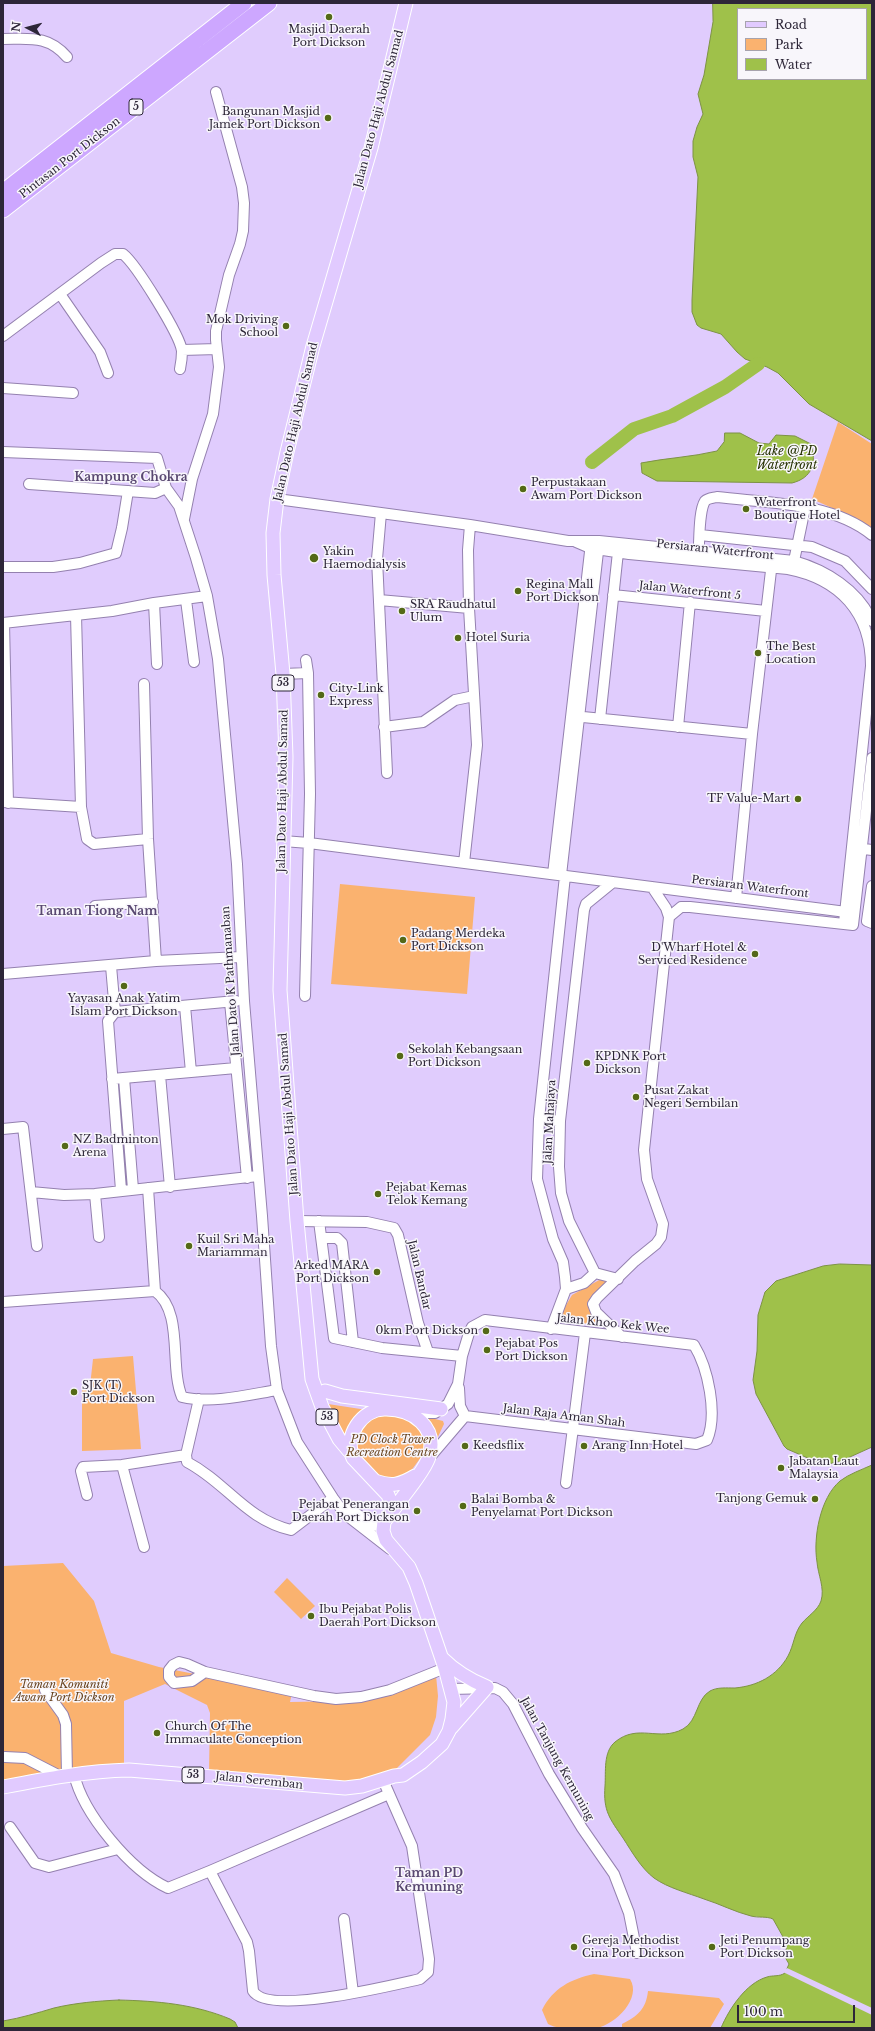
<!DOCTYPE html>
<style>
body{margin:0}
#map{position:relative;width:875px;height:2031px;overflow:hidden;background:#e0ccfd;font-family:"Libre Baskerville",serif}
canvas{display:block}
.frame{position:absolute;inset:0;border:4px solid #2d2638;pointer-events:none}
.legend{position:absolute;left:737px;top:8px;width:130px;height:72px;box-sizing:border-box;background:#f8f6fb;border:1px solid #a7a3ad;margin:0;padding:5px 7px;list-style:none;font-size:12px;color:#2d2638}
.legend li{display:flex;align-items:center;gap:8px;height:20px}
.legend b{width:20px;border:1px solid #a7a3ad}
.north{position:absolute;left:8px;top:8px;width:40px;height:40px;-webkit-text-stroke:3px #f8f6fb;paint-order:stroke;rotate:276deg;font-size:11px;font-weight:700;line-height:16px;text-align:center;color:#2d2638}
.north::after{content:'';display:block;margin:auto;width:14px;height:18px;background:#2d2638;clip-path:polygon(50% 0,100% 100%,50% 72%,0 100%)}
.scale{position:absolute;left:737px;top:2005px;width:118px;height:18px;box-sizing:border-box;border:2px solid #2d2638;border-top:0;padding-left:5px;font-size:12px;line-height:14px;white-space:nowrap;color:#2d2638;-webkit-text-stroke:3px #f8f6fb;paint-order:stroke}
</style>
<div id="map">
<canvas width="875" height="2031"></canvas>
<div class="frame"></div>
<ul class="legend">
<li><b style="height:5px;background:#e1caff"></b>Road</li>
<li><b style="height:11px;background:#fab26f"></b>Park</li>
<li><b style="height:11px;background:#9fc14a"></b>Water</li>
</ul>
<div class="north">N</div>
<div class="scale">100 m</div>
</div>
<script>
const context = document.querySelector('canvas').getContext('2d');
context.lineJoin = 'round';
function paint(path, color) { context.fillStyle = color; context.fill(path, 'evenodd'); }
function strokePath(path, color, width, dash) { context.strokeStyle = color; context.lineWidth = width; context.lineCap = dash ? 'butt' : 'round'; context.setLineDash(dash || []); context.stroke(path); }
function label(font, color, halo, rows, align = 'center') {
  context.font = font + ' "Libre Baskerville",serif'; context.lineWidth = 3; context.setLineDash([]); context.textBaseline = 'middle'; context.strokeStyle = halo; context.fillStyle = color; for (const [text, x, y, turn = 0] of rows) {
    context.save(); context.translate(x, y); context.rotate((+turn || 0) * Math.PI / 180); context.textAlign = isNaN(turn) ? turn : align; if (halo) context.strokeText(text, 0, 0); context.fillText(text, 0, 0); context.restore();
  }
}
const green = new Path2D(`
 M838,422L872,444V528L861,521L812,499Z
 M340,884L475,897L467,994L331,984Z
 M601,1279L606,1280L607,1283C591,1303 582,1308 606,1327L560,1320L559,1317L572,1295Z
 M133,1356L141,1449L82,1451V1390L90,1386L93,1359Z
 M328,1404L367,1410L348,1426L345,1437L327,1407Z
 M383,1414L403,1417L418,1425L424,1438V1453L408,1475L384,1481L355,1449C357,1427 363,1422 383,1414Z
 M427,1417L443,1421L444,1424L436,1441L426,1419Z
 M63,1563L94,1601L111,1653L159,1667L292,1693L290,1702L352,1701L436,1675L438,1696L436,1717L430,1735L395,1770L353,1781L323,1783L209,1773L210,1713L207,1705L165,1684L124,1701V1765L3,1784V1566Z
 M287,1578L315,1606L301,1619L274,1592Z
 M594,1974L630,1979C642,1998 616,2024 597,2028C585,2030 558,2030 548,2024L542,2010C553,1988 571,1979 594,1974Z
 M648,1991L719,1998L724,2004L710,2028H622V2024C638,2016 646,2009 648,1991Z`);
const water = new Path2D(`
 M713,3H872V441L809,404L778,373L767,367L745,359L737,352L721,334L701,328L697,325L692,312V300L698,177L693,157V141L697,127L703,114L698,94L704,75L713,22ZM738,9H866V79H738Z
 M725,433H740L759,443L769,444L776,435L795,436L811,444C817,463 812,478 792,483L657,481L642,473L641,463C666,458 692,457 717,451L724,442Z
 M840,1264L872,1265V1447L841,1461L824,1465L787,1449L784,1446L756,1394L753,1380L757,1351L758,1315L765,1292L776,1281L823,1266Z
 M872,1465V2028H721C729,2009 746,1983 767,1977C773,1975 779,1977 785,1973L789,1964L785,1957L787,1944L773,1919C766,1916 759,1918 751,1916C735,1912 720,1904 704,1899C688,1893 668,1888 654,1878C641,1868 632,1852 623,1838C610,1819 603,1811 605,1786C606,1772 603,1752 615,1742C638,1723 659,1742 683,1729C698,1721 696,1699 710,1691C717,1687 727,1688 735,1688C757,1686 777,1676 788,1656C794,1645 794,1633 802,1623C808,1616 818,1610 821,1601C825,1588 818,1575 817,1562C813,1538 820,1498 840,1481C849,1474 861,1470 872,1465Z
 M119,2000C157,2001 194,2004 230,2019L235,2022L238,2028H3V2021C21,2018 37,2013 54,2008C75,2003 97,2001 119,2000Z`);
const pier = new Path2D(`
 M787,1968L872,2008V2015L783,1972Z`);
const river = new Path2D(`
 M592,462L634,429L672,416L725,387L758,364`);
const minor = new Path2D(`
 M3,39C30,39 48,35 67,57
 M60,294L100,352L108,373
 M3,336L101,263L115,254H123C136,264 180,335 182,351C182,357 181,364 180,369
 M182,350L217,349
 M3,388L73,393
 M3,452L157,458L166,488L179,506L196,558L207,596L218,659L237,864L244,1001L262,1216L271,1346L277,1390L297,1442L333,1498L345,1514L390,1549
 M29,484L155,493L166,488
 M277,499L470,525L568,541H599L794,561C826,570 858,590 872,621
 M381,513L377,559L387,773
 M184,519L192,479L213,414L219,367L216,340V331L229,275L240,244L243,231L244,203L242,187L216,92
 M700,535L812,547L845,561L872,589
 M576,542L590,548L629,554L788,569C840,579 871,613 871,666L844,923
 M698,558C700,544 698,512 705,501C708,498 713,498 717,497C767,503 832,502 872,535
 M794,561L805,508
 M3,567H53L80,563L116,553L122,528L128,491
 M613,595L766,611
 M186,600L194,662
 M379,600L469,608
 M154,603L157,664
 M76,615L81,807L87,839L94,844L148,839
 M3,623L112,611L154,603L207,596
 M4,623L8,803
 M306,660L308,673
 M283,674L308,673L310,794L305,996
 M144,684L148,839L156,961
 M573,716L752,734
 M600,719L618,552
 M384,727L423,722L455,700L474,696
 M678,727L690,602
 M3,802L81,807
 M283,841L309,843L854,913
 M856,848L872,850
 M464,863L477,745L469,608L468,550L470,525
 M553,874L591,543
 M561,875L599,543
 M613,882L586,904L584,910L560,1121L559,1167L561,1193L569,1221L595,1273L618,1279
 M872,886L867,921L872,923
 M736,898L752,734L772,562
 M95,906L153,902
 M669,917L681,907H690L853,925L872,758
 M111,966L115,1012L108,1021L121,1190
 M3,974L156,961L241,957
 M230,1002L247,1178
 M185,1006L191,1072
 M115,1012L236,1001
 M160,1075L170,1187
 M124,1078L133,1189
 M112,1079L236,1068
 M539,1119L560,1121
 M3,1129L23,1127L37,1246
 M148,1188L155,1291
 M31,1192L64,1195L95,1194L258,1176
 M95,1194L99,1237
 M297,1221L367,1222L394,1228L398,1235L418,1323L428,1352
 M319,1221L334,1338L382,1348L462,1356
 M322,1238H337L342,1243L353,1342
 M566,1289L584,1283L595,1273
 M3,1302L155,1291C184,1312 169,1366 182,1397C212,1404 247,1395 277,1390
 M551,1329L566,1289L565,1277L563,1262L553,1239L537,1179L539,1119L565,876
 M622,1337L596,1312L593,1304L597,1298L635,1261L656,1244L661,1237L663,1224L647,1179L644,1150L669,917L666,908L652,887
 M459,1388L460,1406L465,1416
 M410,1413H435L448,1404L458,1384L462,1356L469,1333L472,1327L485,1320L694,1345C708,1368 718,1414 707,1440L696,1444L465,1416
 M186,1455L187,1462C227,1483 245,1519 291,1530L333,1498
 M430,1457L465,1416
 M122,1465L144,1547
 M566,1483L585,1333
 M87,1495L81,1471L83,1467L122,1465L186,1455L199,1399
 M350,1509L373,1525L377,1526L384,1522
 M205,1672L192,1681L174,1683L169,1677V1670L173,1665L179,1662L187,1664L205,1672L314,1696L336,1699L361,1697L390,1690L445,1668
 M450,1689L495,1688L503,1692L513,1704L549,1774L582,1828L614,1874L629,1913L637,1953
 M45,1690L63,1715L66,1724L67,1775
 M5,1757L25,1758L60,1776
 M74,1774C83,1814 131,1871 168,1888L210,1871L389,1794
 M10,1827L35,1863L49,1867L118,1849
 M210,1871L247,1942L249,1951L253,1991C268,2016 393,1985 420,1979L428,1972L429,1959L412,1846L383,1780
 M344,1919L353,1993`);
const major = new Path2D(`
 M325,1391L342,1396L441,1409
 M349,1451L339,1439L322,1407L312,1379L297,1221L280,990L286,757L283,674L274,575L273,533L277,499L287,452L313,346L371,148L406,3
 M375,1481C392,1487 400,1485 415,1476
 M442,1658C456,1672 470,1680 487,1687L451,1728
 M3,1787C45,1779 87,1771 129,1770L345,1788L362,1786L394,1776L403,1775L422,1762L442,1744L449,1731L452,1719L454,1702L445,1668L416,1583L409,1567L386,1540L383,1531L384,1522C395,1506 423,1474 429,1457C438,1427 413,1409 386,1409C362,1408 343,1437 353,1458L388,1495L391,1503V1513`);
const highway = new Path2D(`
 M3,192L244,3
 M3,210L269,3`);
const markers = [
 [329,17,4,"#546917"],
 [328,118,4,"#546917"],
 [286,326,4,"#546917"],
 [523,489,4,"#546917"],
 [746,509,4,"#546917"],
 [314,558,5,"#546917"],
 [518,591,4,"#546917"],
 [402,611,4,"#546917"],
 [458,638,4,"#546917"],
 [758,653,4,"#546917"],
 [321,695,4,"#546917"],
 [798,799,4,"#546917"],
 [403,940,4,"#546917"],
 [755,954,4,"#546917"],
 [124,986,4,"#546917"],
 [400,1056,4,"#546917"],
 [587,1063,4,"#546917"],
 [636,1097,4,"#546917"],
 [65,1146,4,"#546917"],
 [378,1194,4,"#546917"],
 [189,1246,4,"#546917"],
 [377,1272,4,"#546917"],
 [486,1331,4,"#546917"],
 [487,1350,4,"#546917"],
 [74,1392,4,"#546917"],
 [465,1446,4,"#546917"],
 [584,1446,4,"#546917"],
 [781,1468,4,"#546917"],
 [815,1499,4,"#546917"],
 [463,1506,4,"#546917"],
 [417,1511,4,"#546917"],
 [311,1616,4,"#546917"],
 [157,1733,4,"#546917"],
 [574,1947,4,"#546917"],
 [712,1947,4,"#546917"]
];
const shields = [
 [136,107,14],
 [283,683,22],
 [327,1417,22],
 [193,1775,22]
];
const shieldNames = [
 ["5",136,107],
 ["53",283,683],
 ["53",327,1417],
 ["53",193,1775]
];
const poiNames = [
 ["Masjid Daerah",329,30,"center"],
 ["Port Dickson",329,43,"center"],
 ["Bangunan Masjid",320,112,"right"],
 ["Jamek Port Dickson",320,125,"right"],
 ["Mok Driving",278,320,"right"],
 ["School",278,333,"right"],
 ["Perpustakaan",531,483],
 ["Awam Port Dickson",531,496],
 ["Waterfront",754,503],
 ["Boutique Hotel",754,516],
 ["Yakin",323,552],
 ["Haemodialysis",323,565],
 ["Regina Mall",526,585],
 ["Port Dickson",526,598],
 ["SRA Raudhatul",410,605],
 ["Ulum",410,618],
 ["Hotel Suria",466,638],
 ["The Best",766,647],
 ["Location",766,660],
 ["City-Link",329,689],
 ["Express",329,702],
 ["TF Value-Mart",790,799,"right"],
 ["Padang Merdeka",411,934],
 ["Port Dickson",411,947],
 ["D'Wharf Hotel &",747,948,"right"],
 ["Serviced Residence",747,961,"right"],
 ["Yayasan Anak Yatim",124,999,"center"],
 ["Islam Port Dickson",124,1012,"center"],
 ["Sekolah Kebangsaan",408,1050],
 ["Port Dickson",408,1063],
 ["KPDNK Port",595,1057],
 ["Dickson",595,1070],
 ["Pusat Zakat",644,1091],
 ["Negeri Sembilan",644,1104],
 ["NZ Badminton",73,1140],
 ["Arena",73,1153],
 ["Pejabat Kemas",386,1188],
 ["Telok Kemang",386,1201],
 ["Kuil Sri Maha",197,1240],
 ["Mariamman",197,1253],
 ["Arked MARA",369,1266,"right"],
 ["Port Dickson",369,1279,"right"],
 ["0km Port Dickson",478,1331,"right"],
 ["Pejabat Pos",495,1344],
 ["Port Dickson",495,1357],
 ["SJK (T)",82,1386],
 ["Port Dickson",82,1399],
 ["Keedsflix",473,1446],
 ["Arang Inn Hotel",592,1446],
 ["Jabatan Laut",789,1462],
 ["Malaysia",789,1475],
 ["Tanjong Gemuk",807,1499,"right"],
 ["Balai Bomba &",471,1500],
 ["Penyelamat Port Dickson",471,1513],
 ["Pejabat Penerangan",409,1505,"right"],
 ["Daerah Port Dickson",409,1518,"right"],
 ["Ibu Pejabat Polis",319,1610],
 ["Daerah Port Dickson",319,1623],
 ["Church Of The",165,1727],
 ["Immaculate Conception",165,1740],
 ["Gereja Methodist",582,1941],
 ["Cina Port Dickson",582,1954],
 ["Jeti Penumpang",720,1941],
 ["Port Dickson",720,1954]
];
const streetNames = [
 ["Jalan Dato Haji Abdul Samad",379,109,-75],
 ["Pintasan Port Dickson",70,158,-38],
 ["Jalan Dato Haji Abdul Samad",296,422,-77],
 ["Persiaran Waterfront",715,550,6],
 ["Jalan Waterfront 5",690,591,6],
 ["Jalan Dato Haji Abdul Samad",283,791,-89],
 ["Persiaran Waterfront",750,887,7],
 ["Jalan Dato K Pathmanaban",231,981,-94],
 ["Jalan Dato Haji Abdul Samad",289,1114,-94],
 ["Jalan Mahajaya",550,1122,-87],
 ["Jalan Bandar",419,1275,77],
 ["Jalan Khoo Kek Wee",613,1324,6],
 ["Jalan Raja Aman Shah",564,1416,7],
 ["Jalan Tanjung Kemuning",557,1759,61],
 ["Jalan Seremban",259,1781,6]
];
const parkNames = [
 ["PD Clock Tower",392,1440],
 ["Recreation Centre",392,1453],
 ["Taman Komuniti",64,1685],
 ["Awam Port Dickson",64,1698]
];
const waterNames = [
 ["Lake @PD",787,452],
 ["Waterfront",787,466]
];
const neighbourhoodNames = [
 ["Kampung Chokra",131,478],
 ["Taman Tiong Nam",97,912],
 ["Taman PD",429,1874],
 ["Kemuning",429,1888]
];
paint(green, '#fab26f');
paint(water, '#9fc14a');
strokePath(water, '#7d9245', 1);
paint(pier, '#e0ccfd');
strokePath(river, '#9fc14a', 14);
strokePath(minor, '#9481af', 12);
strokePath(major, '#fff', 15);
strokePath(highway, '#fff', 17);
strokePath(minor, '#fff', 10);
strokePath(major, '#e1caff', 13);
strokePath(highway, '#cda7ff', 15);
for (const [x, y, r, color] of markers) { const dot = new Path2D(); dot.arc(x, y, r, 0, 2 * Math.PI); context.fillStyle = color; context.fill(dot); strokePath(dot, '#f8f6fb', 1.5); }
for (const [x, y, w] of shields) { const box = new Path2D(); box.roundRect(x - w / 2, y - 8, w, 16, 3); context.fillStyle = '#f8f6fb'; context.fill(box); strokePath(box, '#2d2638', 1); }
label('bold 10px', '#2d2638', null, shieldNames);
label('11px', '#2d2638', '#f8f6fb', poiNames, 'left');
label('11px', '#2d2638', '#f8f6fb', streetNames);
label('italic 11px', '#6a4520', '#f8f6fb', parkNames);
label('italic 12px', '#253100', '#f8f6fb', waterNames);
label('bold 12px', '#594871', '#f8f6fb', neighbourhoodNames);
</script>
